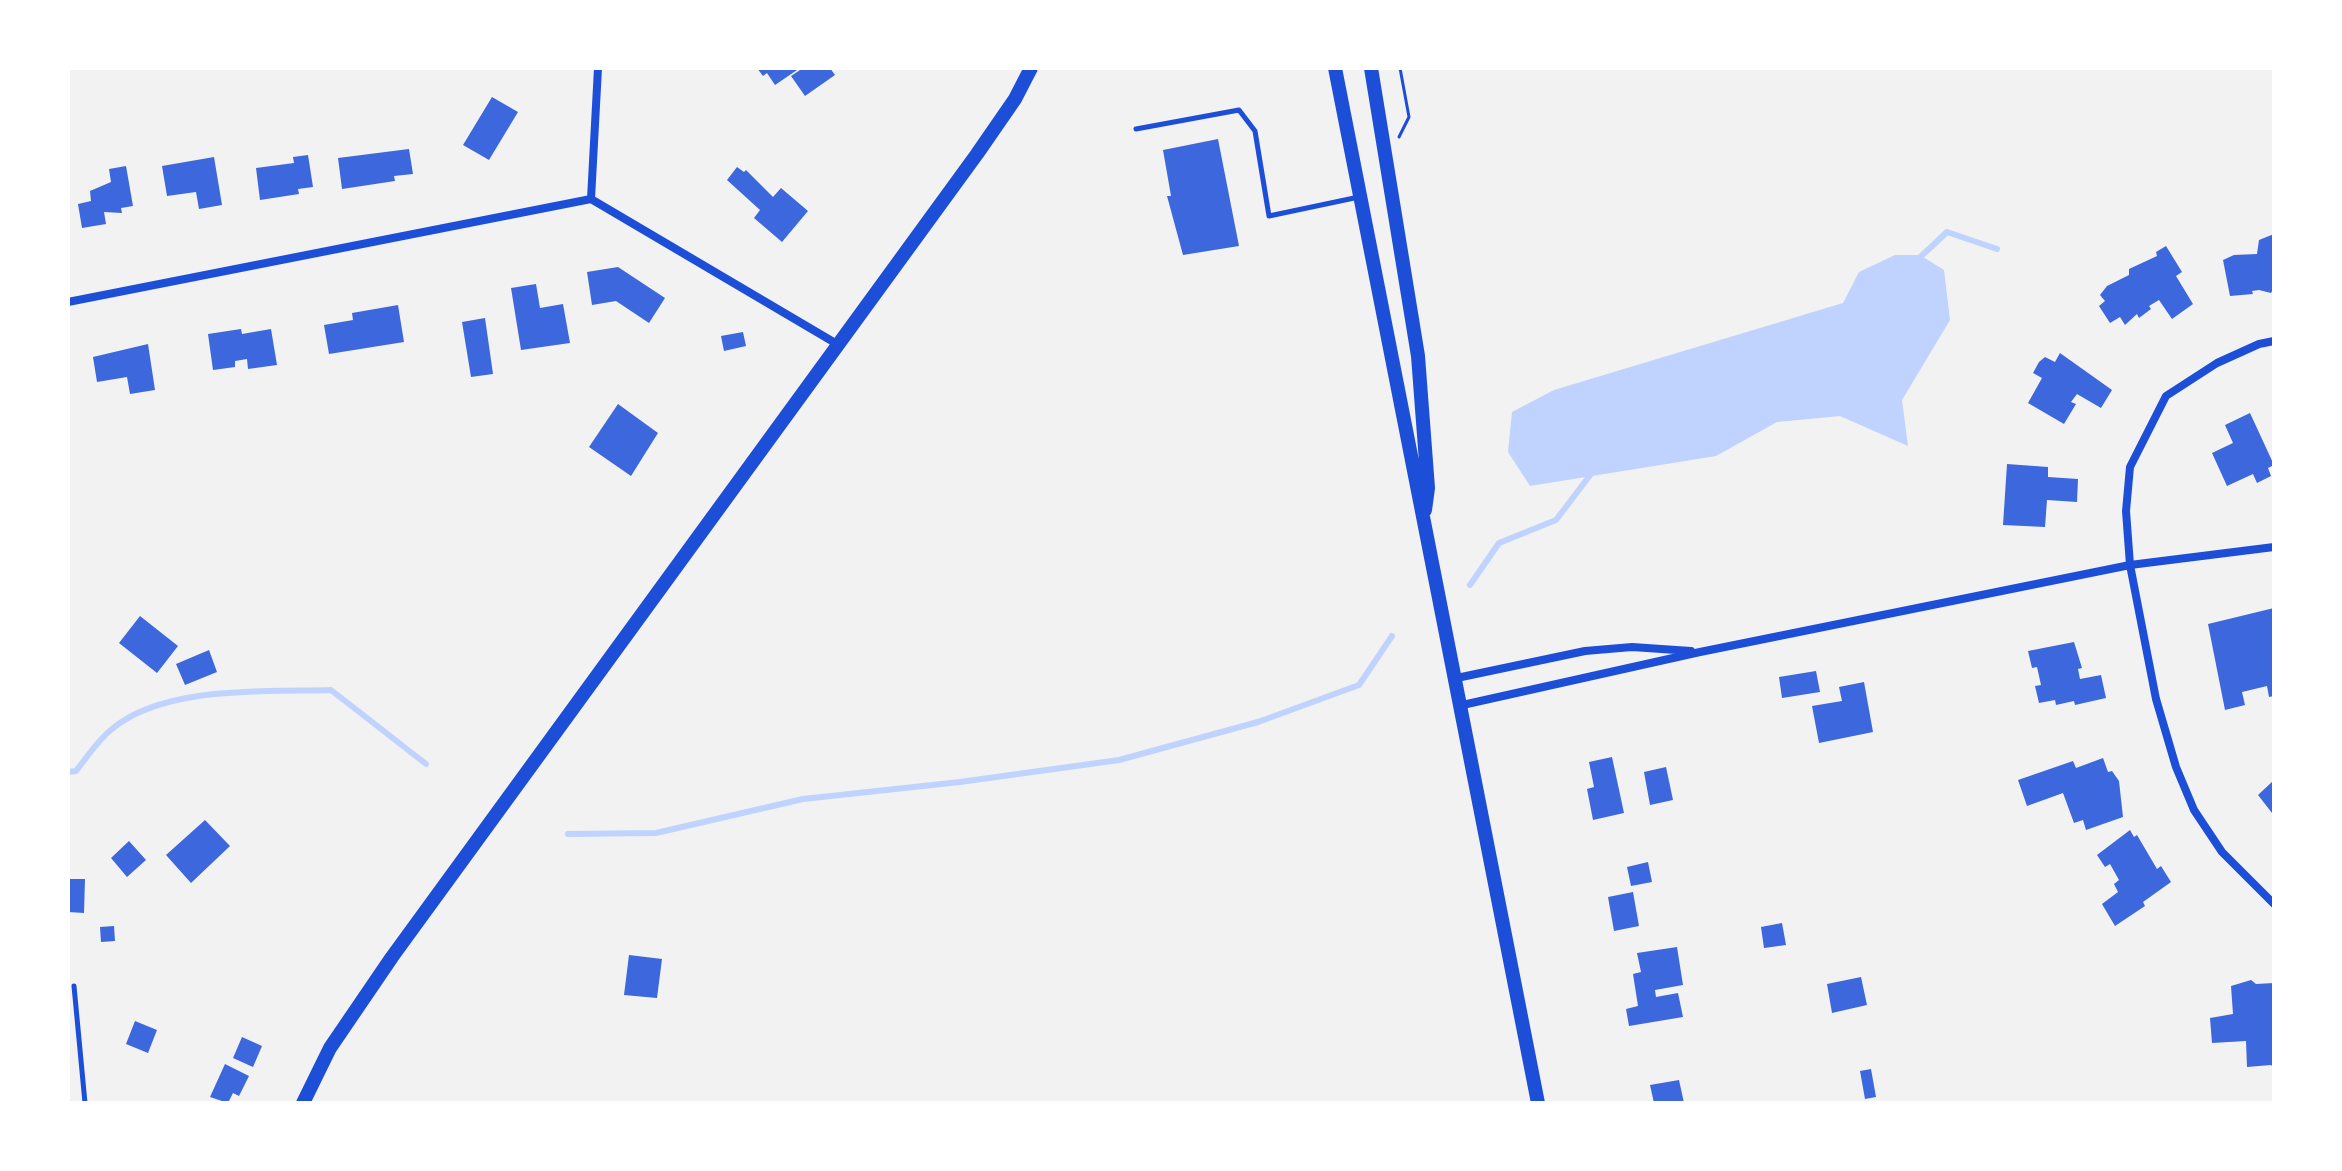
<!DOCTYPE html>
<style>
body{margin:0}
#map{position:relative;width:2342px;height:1171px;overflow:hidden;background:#f2f2f2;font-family:Quicksand,sans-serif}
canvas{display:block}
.frame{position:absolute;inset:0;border:70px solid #fff;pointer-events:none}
</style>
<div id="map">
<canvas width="2342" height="1171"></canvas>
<div class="frame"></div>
</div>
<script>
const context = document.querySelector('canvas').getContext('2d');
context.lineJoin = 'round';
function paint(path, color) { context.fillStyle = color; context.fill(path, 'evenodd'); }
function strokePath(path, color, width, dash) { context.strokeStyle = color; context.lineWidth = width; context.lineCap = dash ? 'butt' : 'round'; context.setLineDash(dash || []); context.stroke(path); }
const water = new Path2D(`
 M1895,255H1920L1944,270L1950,320L1902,400L1908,446L1840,416L1777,422L1716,456L1530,486L1508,452L1512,412L1554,390L1843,303L1859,272Z`);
const stream = new Path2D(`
 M1915,262L1947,232L1997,249
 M1470,585L1499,543L1556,520L1594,470
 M68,772L76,771C87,757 98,740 112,729C164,685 267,692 331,690L426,764
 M568,834L656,833L803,799L960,782L1119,760L1258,722L1359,685L1392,636`);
const building = new Path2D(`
 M757,68H800L775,85L767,73L763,76Z
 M803,68H830L835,75L805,96L791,76Z
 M492,97L518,112L489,160L463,145Z
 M1218,139L1239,246L1183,255L1167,196H1171L1163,150Z
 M409,149L413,174L394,176L395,181L342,189L338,158Z
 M308,155L313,187L298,189L299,194L260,200L256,168L294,163L293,157Z
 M214,157L222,205L199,209L196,192L167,196L162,166Z
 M126,166L133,206L121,208L122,213L104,212L106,224L82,228L78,204L91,201L90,191L111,182L109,169Z
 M737,167L744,172L746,170L773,197L781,188L808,211L782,242L754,218L760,210L727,180Z
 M2274,234V288L2271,293L2259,290L2252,291L2253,294L2230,296L2223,260L2234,255L2257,254L2259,240Z
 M2166,246L2182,272L2176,276L2193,304L2172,319L2159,300L2149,306L2151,309L2139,318L2137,314L2125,325L2120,317L2110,323L2099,306L2105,301L2100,295L2107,286L2129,275V269L2157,256L2156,252Z
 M618,267L665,298L649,323L616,301L592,305L587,272Z
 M536,284L540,308L563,304L570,343L521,350L511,288Z
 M398,305L404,342L329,354L324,325L353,320L352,313Z
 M485,318L493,374L471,377L462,322Z
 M241,329L242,334L271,329L277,365L248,369L247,359L235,361V367L213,370L208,334Z
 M743,332L746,346L724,351L721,336Z
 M148,344L155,390L130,394L127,377L97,382L93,357Z
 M2060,353L2112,390L2101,408L2077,394L2071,402L2076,404L2064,424L2028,403L2042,378L2033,373L2039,362L2045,357L2055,362Z
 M618,404L658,433L631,476L589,447Z
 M2250,413L2274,465L2268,468L2271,476L2257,483L2253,474L2227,486L2212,453L2233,443L2225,425Z
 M2007,464L2048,467V477L2078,479L2077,502L2047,500L2045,527L2003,525Z
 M2274,608V696L2269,697L2267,686L2242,692L2245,705L2225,710L2208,624Z
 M140,616L178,646L157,673L119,643Z
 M2074,642L2082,668L2078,669L2080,679L2101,675L2106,698L2075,705L2074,701L2056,705L2055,700L2039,703L2035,686L2041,685L2037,667L2032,668L2028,651Z
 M209,650L217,672L185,685L176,664Z
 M1816,671L1820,692L1782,698L1779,677Z
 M1864,682L1873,732L1819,743L1812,706L1842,701L1839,687Z
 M1612,757L1624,813L1593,820L1587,789L1594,787L1589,762Z
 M2103,758L2108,772L2112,771L2119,781L2123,817L2086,830L2083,820L2074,823L2063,793L2027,806L2018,780L2073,761L2076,768Z
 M1666,767L1673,800L1650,805L1644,772Z
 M2274,780V812L2272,813L2258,795Z
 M205,820L230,846L191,883L166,855Z
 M2130,830L2134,837L2137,835L2157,869L2161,866L2171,882L2143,902L2145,906L2115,926L2102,904L2118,892L2114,884L2119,880L2110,864L2105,867L2097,855Z
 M129,841L146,860L127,877L111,858Z
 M1648,862L1652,882L1631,886L1627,867Z
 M68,879H85L84,913L68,912Z
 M1633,892L1639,926L1614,931L1608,897Z
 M1782,923L1786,945L1764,948L1761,927Z
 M114,926L115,941L101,942L100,927Z
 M1677,947L1683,985L1655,990L1656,997L1678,993L1683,1017L1629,1026L1626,1009L1638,1006L1633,974L1641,972L1637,953Z
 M629,955L662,959L657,998L624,995Z
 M1861,977L1867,1005L1832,1013L1827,984Z
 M2251,980L2256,984L2274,983V1068L2271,1065L2247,1067L2246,1041L2212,1043L2210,1018L2233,1014L2231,986Z
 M135,1021L157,1030L148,1053L126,1044Z
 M242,1037L262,1046L253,1067L233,1058Z
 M225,1064L249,1076L239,1096L233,1093L228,1103L210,1097Z
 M1871,1069L1876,1097L1865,1099L1860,1071Z
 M1679,1080L1684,1103H1654L1650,1085Z`);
const path = new Path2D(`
 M1399,137L1409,117L1400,68`);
const service = new Path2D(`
 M1136,129L1239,110L1255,131L1269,216L1359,197
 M74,986L85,1103`);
const minor = new Path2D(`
 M598,68L591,199L837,344
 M68,302L591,199
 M2274,341L2259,344L2217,363L2166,396L2130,467L2126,511L2130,565L2156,699L2176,767L2194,810L2222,852L2274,904
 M1452,679L1585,651L1632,647L1691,651
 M1458,706L1700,652L2130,565L2274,547`);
const tertiary = new Path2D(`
 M303,1103L330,1048L392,957L977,154L1015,99L1031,68`);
const secondary = new Path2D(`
 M1335,68L1538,1103
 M1371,68L1418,356L1428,488L1425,510`);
paint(water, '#bfd3fe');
strokePath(stream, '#bfd3fe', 6);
paint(building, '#3d67dc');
strokePath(path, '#1d4ed8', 3);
strokePath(service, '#1d4ed8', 5);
strokePath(minor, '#1d4ed8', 8);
strokePath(tertiary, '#1d4ed8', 14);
strokePath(secondary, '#1d4ed8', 14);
</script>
